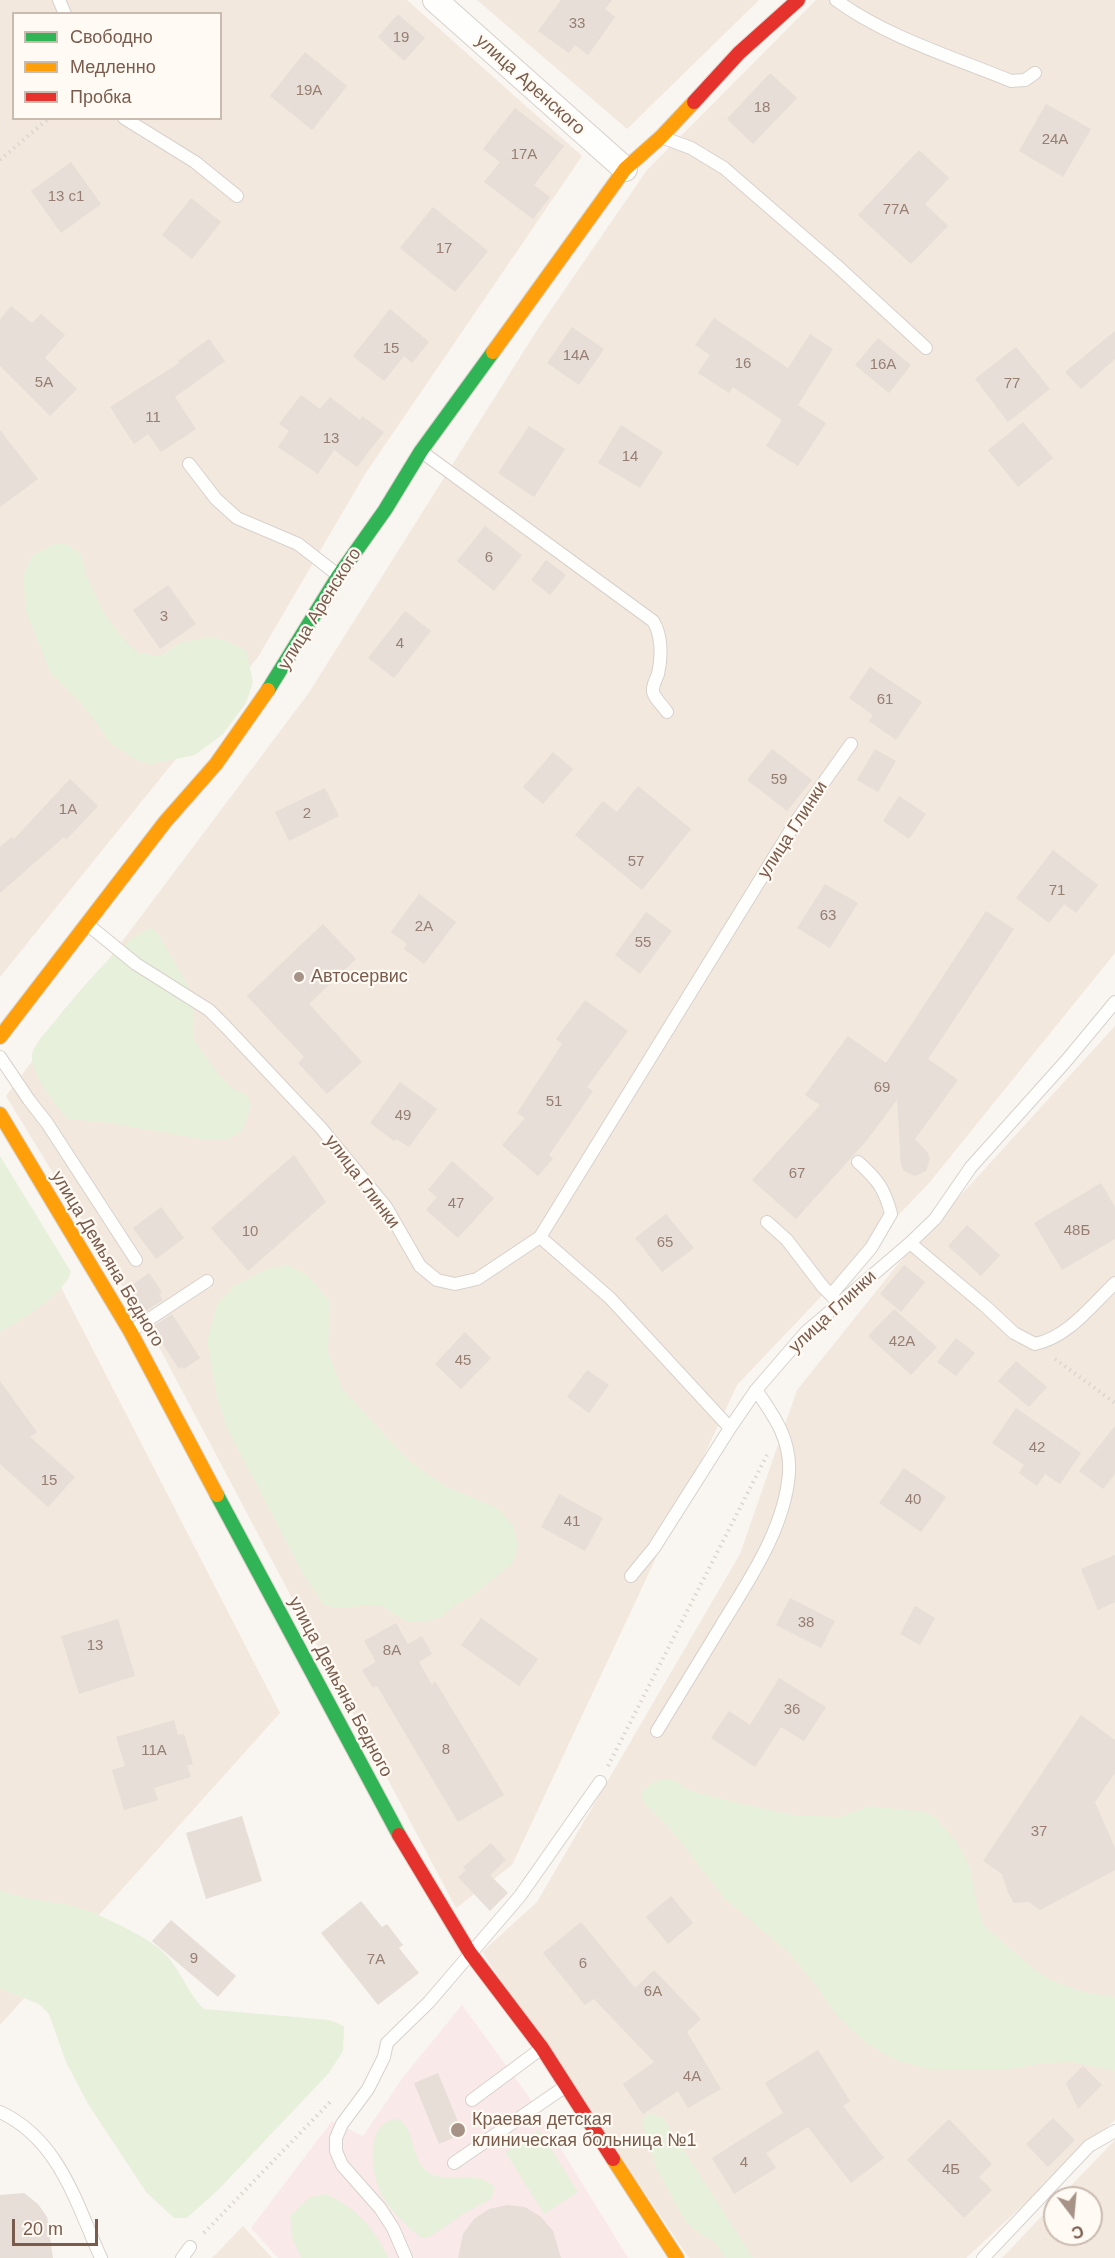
<!DOCTYPE html>
<meta charset="utf-8">
<style>
body{margin:0}
#map{position:relative;width:1115px;height:2258px;overflow:hidden;background:#f9f5f0;font-family:Helvetica,sans-serif}
canvas{display:block}
.legend{position:absolute;left:12px;top:12px;width:210px;height:108px;box-sizing:border-box;background:#fffaf3;border:2px solid #cabbb1;margin:0;padding:8px 10px;list-style:none;font-size:18px;color:#7a5c4d}
.legend li{display:flex;align-items:center;gap:12px;height:30px}
.legend b{width:30px;border:2px solid #cabbb1}
.north{position:absolute;left:1043px;top:2186px;width:60px;height:60px;box-sizing:border-box;background:#fffaf3;border:2px solid #cabbb1;border-radius:50%;rotate:164deg;font-size:16px;font-weight:700;line-height:24px;text-align:center;color:#7a5c4d}
.north::after{content:'';display:block;margin:auto;width:21px;height:27px;background:#a69286;clip-path:polygon(50% 0,100% 100%,50% 72%,0 100%)}
.scale{position:absolute;left:12px;top:2219px;width:86px;height:27px;box-sizing:border-box;border:3px solid #7a5c4d;border-top:0;padding-left:8px;font-size:18px;line-height:21px;white-space:nowrap;color:#7a5c4d;-webkit-text-stroke:4px #fffaf3;paint-order:stroke}
</style>
<div id="map">
<canvas width="1115" height="2258"></canvas>
<ul class="legend">
<li><b style="height:8px;background:#30b455"></b>Свободно</li>
<li><b style="height:8px;background:#ff9f0a"></b>Медленно</li>
<li><b style="height:8px;background:#e5322d"></b>Пробка</li>
</ul>
<div class="north">С</div>
<div class="scale">20 m</div>
</div>
<script>
const context = document.querySelector('canvas').getContext('2d');
context.lineJoin = 'round';
function paint(path, color) { context.fillStyle = color; context.fill(path, 'evenodd'); }
function strokePath(path, color, width, dash) { context.strokeStyle = color; context.lineWidth = width; context.lineCap = dash ? 'butt' : 'round'; context.setLineDash(dash || []); context.stroke(path); }
function label(font, color, halo, rows, align = 'center') {
  context.font = font + ' Helvetica,sans-serif'; context.lineWidth = 4.5; context.setLineDash([]); context.textBaseline = 'middle'; context.strokeStyle = halo; context.fillStyle = color; for (const [text, x, y, turn = 0] of rows) {
    context.save(); context.translate(x, y); context.rotate((+turn || 0) * Math.PI / 180); context.textAlign = isNaN(turn) ? turn : align; if (halo) context.strokeText(text, 0, 0); context.fillText(text, 0, 0); context.restore();
  }
}
const residential = new Path2D(`
 M0,0H407L582,156L365,474L258,657L0,977ZM14,14H220V118H14Z
 M477,0H759L627,129Z
 M816,0H1115V953L929,1183L737,1385L512,1865L456,1908L159,1347L6,1096L308,694L539,327L647,170Z
 M1115,1026V2120L966,2258H689L482,1952L537,1902L740,1554L797,1390L898,1264Z
 M0,1169L280,1713L0,2025Z
 M1115,2140V2258H1002L1055,2202V2234H1091V2198H1059Z
 M243,2226L272,2258H212Z`);
const medical = new Path2D(`
 M462,2005L529,2097L628,2258H278L251,2228L332,2121L363,2136L404,2076Z`);
const green = new Path2D(`
 M64,543L81,554L86,575L104,613L126,642L138,653L160,656L179,643L210,637L224,640L246,650L253,682L246,703L223,734L195,755L150,764L137,760L111,744L86,709L50,672L26,612L23,574L32,556L52,545Z
 M151,928L158,933L193,995L194,1040L219,1075L233,1089L248,1096L251,1107L241,1132L228,1139H202L110,1123L68,1119C56,1106 30,1073 32,1056C32,1050 37,1044 40,1039C64,1011 120,937 151,928Z
 M0,1156L71,1272C66,1292 19,1322 0,1332Z
 M288,1265L308,1276L330,1302L328,1352L342,1389L408,1460L443,1485L497,1508L513,1525L518,1545L513,1563L472,1596L457,1604L441,1617L428,1621L407,1622L380,1605L333,1608L323,1604L303,1574L226,1426L217,1398L207,1341L217,1304L234,1286L267,1269Z
 M671,1779L691,1791L750,1806L794,1815L838,1817L871,1806L924,1812L936,1818L957,1843L970,1867L977,1906L984,1926L1035,1970L1050,1980L1083,1992L1115,1997V2071L1072,2062L1045,2063L1004,2070H931L896,2060L867,2044L838,2017L817,1987L788,1952L724,1898L674,1833L644,1803L641,1793L654,1781Z
 M0,1890C27,1902 58,1900 86,1910C103,1916 146,1937 160,1949C179,1965 187,1993 204,2009L329,2020L344,2026L343,2051L329,2073L219,2189L187,2218H174L146,2192L88,2104L66,2062L49,2014L39,2004L0,1989Z
 M650,2113L663,2118L753,2258H725L715,2242L700,2234L686,2222L657,2170L642,2123L645,2116Z
 M400,2119C402,2122 406,2126 408,2130C415,2144 414,2162 428,2172C448,2185 470,2167 495,2187L491,2199L463,2214L428,2238H421C408,2227 395,2215 385,2201C373,2184 364,2134 386,2122C390,2120 396,2119 400,2119Z
 M539,2130L578,2192L544,2214L505,2152Z
 M326,2194C356,2208 375,2228 388,2258H301L292,2237L290,2216L310,2197Z`);
const building = new Path2D(`
 M561,0H612L605,9L615,17L588,55L575,45L569,53L538,31Z
 M398,14L425,38L404,61L378,37Z
 M305,52L347,86L312,130L270,96Z
 M770,73L797,98L753,144L727,119Z
 M1046,104L1091,129L1063,177L1019,151Z
 M515,108L564,146L534,185L550,197L533,219L484,182L500,162L483,149Z
 M919,150L949,178L925,204L948,226L911,264L858,215Z
 M71,162L101,204L61,233L31,191Z
 M191,198L221,222L192,259L162,235Z
 M433,207L488,251L455,292L400,248Z
 M11,306L32,323L41,314L65,335L45,358L77,389L50,416L0,366V320Z
 M390,309L429,342L412,363L404,356L384,381L353,356Z
 M714,318L788,368L810,334L833,349L798,405L826,423L798,466L766,446L782,420L733,387L729,393L698,373L710,355L695,345Z
 M572,327L604,349L579,385L547,363Z
 M1115,331V359L1081,389L1065,372Z
 M878,338L911,365L889,393L855,365Z
 M209,339L225,361L175,397L196,429L161,452L148,434L134,444L110,407L179,363L178,361Z
 M1016,347L1050,389L1008,422L975,379Z
 M301,395L320,409L330,397L360,420L362,416L384,432L357,467L334,450L318,474L278,447L289,431L279,424Z
 M1023,422L1053,458L1018,487L988,450Z
 M621,425L663,452L640,488L598,463Z
 M529,426L565,449L534,497L498,473Z
 M0,430L38,479L0,507Z
 M485,526L522,555L494,591L457,561Z
 M546,560L566,575L550,595L531,580Z
 M168,585L196,624L160,649L133,610Z
 M405,611L431,631L394,678L368,658Z
 M870,667L922,702L896,740L869,721L873,715L849,698Z
 M772,749L812,780L787,811L747,780Z
 M875,749L896,761L878,792L857,780Z
 M553,752L573,769L543,804L523,787Z
 M70,779L98,806L66,840L64,837L0,893V847L12,837L14,839Z
 M638,786L691,829L642,890L575,835L603,801L617,812Z
 M325,788L339,816L289,841L275,812Z
 M899,796L926,814L909,839L883,821Z
 M1053,850L1098,885L1076,913L1064,904L1049,923L1016,898Z
 M825,884L858,903L830,948L797,928Z
 M419,894L456,922L424,964L404,949L407,944L391,932Z
 M986,911L1014,929L928,1059L958,1080L915,1139L928,1153L930,1159L926,1171L915,1176L904,1171L901,1165L897,1100L867,1140L796,1219L752,1180L820,1105L805,1095L848,1036L886,1063Z
 M646,912L672,931L640,974L615,955Z
 M323,924L356,959L309,1004L362,1062L327,1094L298,1063L304,1057L247,996Z
 M585,1000L628,1031L587,1087L593,1091L549,1155L553,1159L538,1176L502,1145L525,1118L517,1113L562,1044L556,1039Z
 M400,1082L437,1109L409,1147L396,1139L394,1141L370,1123Z
 M294,1155L326,1202L248,1271L211,1228Z
 M452,1161L494,1198L458,1238L426,1210L437,1197L428,1190Z
 M1101,1183L1115,1207V1239L1062,1270L1034,1223Z
 M161,1207L184,1238L156,1259L133,1228Z
 M666,1214L694,1248L662,1272L635,1238Z
 M967,1225L1000,1255L981,1276L948,1246Z
 M904,1265L925,1282L901,1312L880,1294Z
 M149,1273L162,1292L159,1294L163,1300L144,1312L128,1288Z
 M894,1309L937,1347L911,1375L868,1336Z
 M172,1314L200,1358L184,1369L182,1367L179,1369L158,1337L160,1335L154,1326Z
 M465,1332L491,1358L461,1389L435,1364Z
 M956,1338L975,1353L956,1376L937,1362Z
 M1016,1361L1047,1387L1029,1407L998,1381Z
 M587,1370L609,1385L589,1413L567,1397Z
 M0,1381L37,1432L30,1437L75,1477L48,1507L0,1464Z
 M1016,1408L1081,1453L1060,1484L1045,1474L1037,1486L1019,1473L1024,1465L992,1443Z
 M1115,1426V1474L1103,1489L1079,1471Z
 M904,1468L946,1497L921,1532L879,1503Z
 M559,1494L603,1518L585,1551L541,1527Z
 M1115,1555V1602L1098,1610L1081,1569Z
 M790,1598L835,1621L821,1648L776,1625Z
 M915,1606L935,1618L920,1645L900,1634Z
 M481,1618L538,1659L519,1686L461,1645Z
 M118,1619L135,1676L79,1694L61,1636Z
 M396,1623L408,1644L422,1636L432,1654L419,1662L432,1685L435,1681L504,1795L458,1822L377,1686L373,1688L362,1670L376,1662L364,1641Z
 M779,1678L826,1707L804,1741L781,1727L755,1767L711,1738L729,1711L750,1725Z
 M1081,1715L1115,1740V1773L1095,1802L1115,1848V1870L1040,1910L1029,1902L1014,1903L1008,1893L1002,1874L983,1861Z
 M174,1720L178,1735L184,1734L193,1764L187,1766L191,1777L154,1788L158,1800L124,1810L112,1770L125,1766L116,1737Z
 M242,1816L262,1881L206,1899L186,1833Z
 M491,1843L506,1860L490,1875L508,1893L490,1911L458,1877L466,1870L463,1867Z
 M671,1896L693,1923L668,1944L646,1917Z
 M361,1901L382,1927L387,1924L403,1945L399,1948L419,1973L378,2005L321,1933Z
 M171,1920L236,1976L218,1997L152,1941Z
 M581,1922L635,1988L654,1970L701,2019L687,2032L721,2089L688,2108L678,2091L643,2114L623,2084L654,2062L594,1999L585,2005L543,1953Z
 M818,2050L850,2101L843,2106L884,2158L851,2183L808,2127L766,2153L776,2168L734,2194L712,2158L783,2113L765,2083Z
 M1083,2066L1102,2085L1078,2109L1066,2083Z
 M438,2073L463,2134L439,2144L414,2083Z
 M1053,2118L1075,2140L1048,2167L1026,2144Z
 M949,2119L992,2164L979,2177L992,2190L964,2218L907,2160Z
 M24,2193L38,2204L47,2217L53,2258H0V2195Z
 M507,2205L525,2207L541,2217L553,2231L561,2258H458L463,2234L474,2219L489,2209Z`);
const path = new Path2D(`
 M0,160L49,118
 M1055,1359L1115,1403
 M608,1766L767,1455
 M204,2233L330,2102`);
const lane = new Path2D(`
 M59,0L65,14
 M836,0C884,36 955,58 1011,81L1025,80L1035,73
 M124,118L195,162L237,196
 M664,138L691,148L724,168L836,265L926,348
 M422,452L653,621C662,635 662,657 658,674C656,680 652,685 653,692C655,699 663,706 667,712
 M189,464L216,499L237,518L298,544L338,575
 M87,924L136,964L209,1010L226,1027L321,1128L386,1207L420,1266L437,1280L455,1284L477,1279L540,1237L797,820L851,744
 M0,1057L29,1100L47,1123L136,1260
 M767,1222L787,1240L823,1287L831,1295
 M540,1237L610,1298L730,1428L756,1390L806,1332L910,1243L935,1219L971,1167L1066,1061L1115,1002
 M910,1243L985,1306L1014,1333L1035,1344C1068,1337 1091,1306 1115,1283
 M838,1303L831,1295L871,1248L891,1214C885,1189 877,1179 858,1162
 M131,1331L207,1281
 M631,1576L654,1548L730,1428
 M657,1731C678,1696 700,1661 721,1626C749,1580 785,1528 789,1473C791,1439 774,1416 756,1390
 M472,2100L542,2048
 M0,2112C59,2139 76,2203 101,2258
 M454,2163L566,2086
 M182,2258L190,2247
 M406,2258L393,2228L380,2208L342,2165L336,2151V2138L342,2124L368,2089L384,2057L387,2043L429,2002L520,1896L600,1782
 M983,2258L1089,2146L1115,2131`);
const street = new Path2D(`
 M435,0L625,169`);
const fast = new Path2D(`
 M268,690L339,575L385,510L421,451L493,352
 M217,1495L399,1835`);
const slow = new Path2D(`
 M493,352L625,169L661,137L694,102
 M0,1037L165,822L216,764L268,690
 M0,1114L130,1331L217,1495
 M613,2159L677,2258`);
const jam = new Path2D(`
 M694,102L739,53L798,0
 M399,1835L470,1953L542,2048L613,2159`);
const markers = [
 [299,977,6,"#a69286"],
 [458,2130,8,"#a69286"]
];
const numberNames = [
 ["33",577,24],
 ["19",401,38],
 ["19А",309,91],
 ["18",762,108],
 ["24А",1055,140],
 ["17А",524,155],
 ["13 с1",66,197],
 ["77А",896,210],
 ["17",444,249],
 ["15",391,349],
 ["14А",576,356],
 ["16",743,364],
 ["16А",883,365],
 ["5А",44,383],
 ["77",1012,384],
 ["11",153,418],
 ["13",331,439],
 ["14",630,457],
 ["6",489,558],
 ["3",164,617],
 ["4",400,644],
 ["61",885,700],
 ["59",779,780],
 ["1А",68,810],
 ["2",307,814],
 ["57",636,862],
 ["71",1057,891],
 ["63",828,916],
 ["2А",424,927],
 ["55",643,943],
 ["69",882,1088],
 ["51",554,1102],
 ["49",403,1116],
 ["67",797,1174],
 ["47",456,1204],
 ["48Б",1077,1231],
 ["10",250,1232],
 ["65",665,1243],
 ["42А",902,1342],
 ["45",463,1361],
 ["42",1037,1448],
 ["15",49,1481],
 ["40",913,1500],
 ["41",572,1522],
 ["38",806,1623],
 ["13",95,1646],
 ["8А",392,1651],
 ["36",792,1710],
 ["8",446,1750],
 ["11А",154,1751],
 ["37",1039,1832],
 ["9",194,1959],
 ["7А",376,1960],
 ["6",583,1964],
 ["6А",653,1992],
 ["4А",692,2077],
 ["4",744,2163],
 ["4Б",951,2170]
];
const streetNames = [
 ["улица Аренского",530,85,42],
 ["улица Аренского",320,609,-58],
 ["улица Глинки",793,830,-57],
 ["улица Глинки",362,1182,53],
 ["улица Демьяна Бедного",107,1259,59],
 ["улица Глинки",833,1312,-43],
 ["улица Демьяна Бедного",340,1687,62]
];
const poiNames = [
 ["Автосервис",311,977],
 ["Краевая детская",472,2120],
 ["клиническая больница №1",472,2141]
];
paint(residential, '#f2e8de');
paint(medical, '#fae9e9');
paint(green, '#e7f0db');
paint(building, '#e6ded7');
strokePath(lane, '#d7d1cb', 14);
strokePath(street, '#d7d1cb', 26);
strokePath(fast, '#d9d2cb', 16);
strokePath(slow, '#d9d2cb', 16);
strokePath(jam, '#d9d2cb', 16);
strokePath(path, '#dcd5d0', 4, [1.5, 4.5]);
strokePath(lane, '#fefefd', 12);
strokePath(street, '#fefefd', 24);
strokePath(fast, '#30b455', 14);
strokePath(slow, '#ff9f0a', 14);
strokePath(jam, '#e5322d', 14);
for (const [x, y, r, color] of markers) { const dot = new Path2D(); dot.arc(x, y, r, 0, 2 * Math.PI); context.fillStyle = color; context.fill(dot); strokePath(dot, '#fffaf3', 2); }
label('15px', '#977e72', null, numberNames);
label('18px', '#7a5c4d', '#fffaf3', streetNames);
label('18px', '#7a5c4d', '#fffaf3', poiNames, 'left');
</script>
